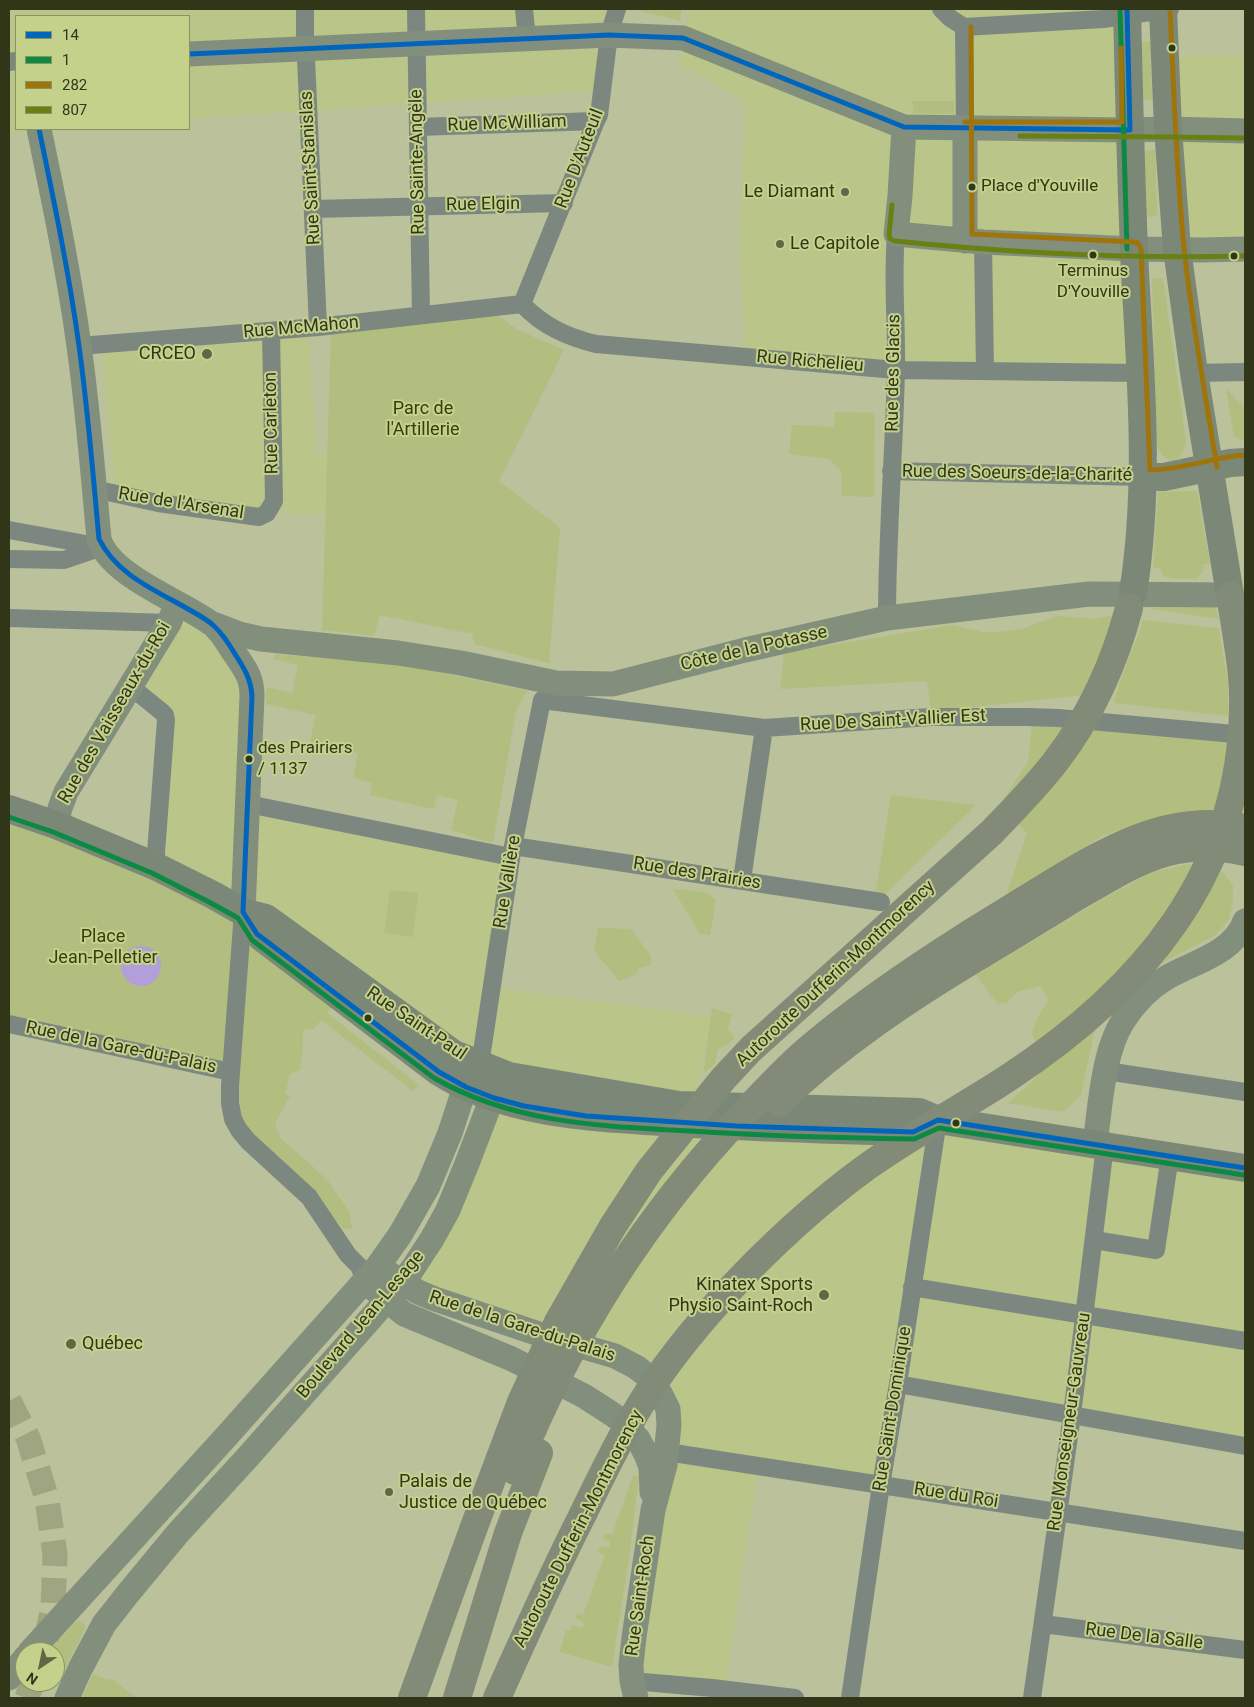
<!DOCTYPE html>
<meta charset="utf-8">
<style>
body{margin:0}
#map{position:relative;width:1254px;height:1707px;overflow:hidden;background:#bac19b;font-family:Roboto,sans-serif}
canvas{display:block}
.frame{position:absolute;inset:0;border:10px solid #313619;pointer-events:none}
.legend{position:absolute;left:15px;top:15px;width:175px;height:115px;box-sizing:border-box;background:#c4d18b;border:1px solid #89935d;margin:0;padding:6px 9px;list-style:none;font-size:15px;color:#313619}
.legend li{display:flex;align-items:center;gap:10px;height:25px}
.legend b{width:25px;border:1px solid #89935d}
.north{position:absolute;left:15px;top:1642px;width:50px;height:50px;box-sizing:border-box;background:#c4d18b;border:1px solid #89935d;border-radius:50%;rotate:214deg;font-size:14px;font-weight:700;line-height:20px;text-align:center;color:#313619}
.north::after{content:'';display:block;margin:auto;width:18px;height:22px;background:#616746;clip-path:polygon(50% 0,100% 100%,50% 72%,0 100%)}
</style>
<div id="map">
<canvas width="1254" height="1707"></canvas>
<div class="frame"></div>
<ul class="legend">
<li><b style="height:6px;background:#0065bd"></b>14</li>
<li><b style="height:6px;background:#0c8a43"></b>1</li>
<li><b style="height:6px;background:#9e740b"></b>282</li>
<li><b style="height:6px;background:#698112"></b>807</li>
</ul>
<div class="north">N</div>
</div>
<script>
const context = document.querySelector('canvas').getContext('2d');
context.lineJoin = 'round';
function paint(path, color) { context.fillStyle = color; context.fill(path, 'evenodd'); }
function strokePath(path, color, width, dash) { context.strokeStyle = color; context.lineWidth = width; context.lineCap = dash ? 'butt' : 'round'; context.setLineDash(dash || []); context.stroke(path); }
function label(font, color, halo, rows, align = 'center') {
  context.font = font + ' Roboto,sans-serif'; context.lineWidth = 4; context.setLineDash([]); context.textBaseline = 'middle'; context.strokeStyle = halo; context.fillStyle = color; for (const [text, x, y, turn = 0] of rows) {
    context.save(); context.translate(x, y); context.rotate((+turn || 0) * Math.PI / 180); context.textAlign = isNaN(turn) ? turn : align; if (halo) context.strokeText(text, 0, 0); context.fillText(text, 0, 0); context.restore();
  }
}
const built = new Path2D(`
 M9,9H607L597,51V91L189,119V16H16V129H50L9,132Z
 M690,9H1127L1140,373L745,356L740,242L745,102L678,63Z
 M1166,55H1245V250L1177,249Z
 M308,333L317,455H333L335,514L267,513L116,494L102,352Z
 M174,610L239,660L248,804L511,857L492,987L711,1017L694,1114L938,1120L1245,1168V1446L898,1384L881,1485L758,1466L725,1690L632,1681L667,1452L649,1377L402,1283L491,1098L155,866L166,720L131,687Z`);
const green = new Path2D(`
 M634,9H682L680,21Z
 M1150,41L1152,100H1142L1140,42Z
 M912,101H954V114L914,113Z
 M1155,150L1157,216L1146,217L1144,151Z
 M1163,278L1186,440C1184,451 1182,459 1170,461L1162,456L1157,445L1152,279Z
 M497,315L518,330L564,350L499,481L560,528L549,663L474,644L472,634L380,615L374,636L322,630L331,331Z
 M1226,389L1245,408V441L1234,437Z
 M835,412L875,413L874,497L842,496L841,470L829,459L789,454L792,425L834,427Z
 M1197,491L1210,564H1204L1203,572L1196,579H1175L1163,576L1161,569L1153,567L1158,492Z
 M1214,602L1219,619L1140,607L1141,603Z
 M1128,609L1085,695L955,709H931L927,681L780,689L784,653L952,625L982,632H999L1021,629L1058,616L1094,619L1109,616Z
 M1143,620L1219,628L1228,685V716L1114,703C1120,674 1135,648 1143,620Z
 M275,654L406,665L528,691L522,698L516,712L493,843L451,830L458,800L437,795L434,809L370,795L372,783L353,778L358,753L310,742L316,715L266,704L267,687L292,693L298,665L273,659Z
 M1032,724L1245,744V817L1148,821L1104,835L1006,896L1027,833L1001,803L1028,762Z
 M891,795L976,805L882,897L876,891Z
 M9,809L213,895L341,997L327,1013L419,1085L413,1091L321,1020L314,1029L303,1030V1048L300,1070L290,1074L285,1094L290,1096L275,1124L281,1139L309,1163L328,1181L349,1211L352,1228L344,1229L239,1130L231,1072L9,1024Z
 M1190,864L1222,871L1233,885V901L1229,920L1214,936L1171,958L1137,980L1107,1009L1094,1033L1081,1095L1064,1112L1008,1103L1045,1069L1032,1033L1039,1015L1049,999L1040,986L1017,992L1008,1002L999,1004L991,996L976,975L1101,900L1152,872Z
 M673,889L704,892L716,900L710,935L700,934Z
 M390,890L418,893L413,937L384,933Z
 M598,928L631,929L651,956V965L639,968L637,974L619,981L594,950Z
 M712,1008L732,1014L728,1028L734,1038L728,1045L718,1049L715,1064L703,1074Z
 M633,1475L639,1477L629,1558L612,1667L560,1652L566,1630L570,1631L572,1625L580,1628L584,1625L582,1621L575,1618L576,1613L583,1615L605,1555L598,1552L601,1546L608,1548L610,1545V1542L603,1539L605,1533L612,1535Z
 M80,1621L85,1625L84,1632L59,1680L52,1684H44L42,1682H55V1652H48L75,1623Z
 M93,1674L108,1680L113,1679L136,1698H82Z`);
const water = new Path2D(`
 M121 966a20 20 0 1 1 40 0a20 20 0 1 1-40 0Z`);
const secondaryTunnel = new Path2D(`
 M9,1401L28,1438L47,1499L55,1555L53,1608L46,1640
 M27,1698L32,1682`);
const street = new Path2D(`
 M305,9V36L318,327
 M416,9L421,315
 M524,9L527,39
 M941,9L950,18L964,27L1103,19L1170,9
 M964,27L965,129
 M9,62L16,61
 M418,127L596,121
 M313,209L564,203
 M983,242L985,371
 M522,304C543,326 567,337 596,344L896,370L1140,373
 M522,304L596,121L599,115L609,35L617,9
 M79,346L318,327L522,304
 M1194,373L1245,372
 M891,471L1143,477
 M94,489L158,503L259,517L267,513L274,501L271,331
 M9,530L102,547
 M9,559L64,560L102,547
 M9,618L169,623
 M887,618C887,536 894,454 896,371C897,326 892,280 896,234
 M131,687L162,712L165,715L166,720L155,866
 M248,804L511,857
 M513,846L881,902
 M742,880L764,728
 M243,912L230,1086V1103L233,1119L239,1130L248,1141L309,1197L348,1255L359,1266L365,1280
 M9,1024L231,1072
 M480,1065L513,846L542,700L764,728L931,717H1026L1058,718L1245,735
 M1106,1071L1245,1092
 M1094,1240L1156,1250L1170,1156
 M912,1287L1245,1341
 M898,1384L1245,1446
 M667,1452L1245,1541
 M1043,1624L1245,1650
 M632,1681L712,1688L795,1698
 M850,1698L881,1485L898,1384L938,1120
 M1032,1698L1072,1415L1105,1146`);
const secondary = new Path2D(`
 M189,54L609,35L683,38L904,127L1130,130L1168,129L1245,131
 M904,127L900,196L896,234L983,242L1134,249L1202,250L1245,249
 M39,129C54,201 69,273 79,346C88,410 93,474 99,539C110,576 181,601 212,624C221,631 228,644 235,654C245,669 252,677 252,696L243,912
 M965,241V129
 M213,624L239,634L261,639L398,653L461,663L556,683L613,684L745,650L887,618L1089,594L1230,595
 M56,825L60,808L66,792L169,623L177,603
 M1095,1144C1100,1108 1103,1052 1123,1021C1134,1004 1149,988 1166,978C1193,962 1233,954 1245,921
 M388,1273L418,1292L435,1299L539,1334L615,1356L636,1367L649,1377L661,1395L668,1409L669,1425L665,1465L653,1510L634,1637L631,1665L632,1681L636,1698
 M374,1289L404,1314L512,1359L584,1396L612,1414L623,1422L638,1439L646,1454L651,1467L652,1492
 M30,1652L224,1439L378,1266L400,1235L428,1186L450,1133L465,1087L476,1070
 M9,1678L25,1658
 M67,1698L80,1669L104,1624L130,1591L178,1533L246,1459L402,1283L413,1268L432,1239L448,1210L468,1161L492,1098L484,1077`);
const primary = new Path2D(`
 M1127,9C1129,97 1131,185 1135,273C1141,379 1150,487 1133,593
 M1163,9L1168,129L1177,249L1194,373L1230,595
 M1143,477H1164L1230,463L1245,462
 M9,809L56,825L155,866L213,895L243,912L266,918L454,1054L509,1076L679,1105L919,1112L938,1120L1245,1168
 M261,937L439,1072C508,1116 599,1118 678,1123C756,1128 835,1130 913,1132L930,1124`);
const highway = new Path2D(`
 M1230,595L1235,625
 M969,934C995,918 1021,902 1047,886C1106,850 1168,813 1240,827
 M981,955C1012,936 1043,918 1073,899C1105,881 1140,857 1177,850C1199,846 1223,847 1245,852`);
const highwayBridge = new Path2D(`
 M779,1102C840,1044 909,998 981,955
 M515,1471C569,1337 645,1216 745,1112C765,1091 784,1070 806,1051C857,1007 912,970 969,934
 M412,1698L474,1527L521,1402L558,1322L613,1226L649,1171L723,1079L751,1049L992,832C1014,809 1036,787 1056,761C1090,717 1115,662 1129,608
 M457,1698L508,1533L539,1453
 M497,1698C524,1638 551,1577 581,1518C602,1475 623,1431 649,1391C670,1358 695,1328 721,1299C766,1250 814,1205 868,1166C913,1134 962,1108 1008,1078C1142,990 1241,874 1243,707C1244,679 1239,652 1235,625`);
const bus1 = new Path2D(`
 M189,54L609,35L683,38L904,127L1130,130L1127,9
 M39,129C54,201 69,273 79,346C88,410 93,475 99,539C117,575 155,590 188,609C197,614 207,619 214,626C223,634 229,644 235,654C244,668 251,679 252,696L243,912L257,934L439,1072L466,1087L494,1098L524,1106L586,1116L737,1126L913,1132L938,1120L1245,1168`);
const bus2 = new Path2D(`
 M1120,9L1127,249
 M9,817L53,832L152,873L209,902L238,918L252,940L434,1078C515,1124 601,1126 691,1131C765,1136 839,1138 914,1139L939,1128L1244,1175`);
const bus3 = new Path2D(`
 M1170,9C1174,89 1176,169 1184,248C1192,321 1205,394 1217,467
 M971,27L972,234L1134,242L1138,243L1141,249L1150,470C1182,470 1213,457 1245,455
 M965,122H1122L1121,48`);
const bus4 = new Path2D(`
 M1020,136L1168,137L1245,138
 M892,205L889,235L890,239L895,241C1011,253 1128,259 1245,256`);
const markers = [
 [1172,48,4.5,"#313619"],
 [972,187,4.5,"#313619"],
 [845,192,5,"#616746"],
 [780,244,5,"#616746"],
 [1093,255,4.5,"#313619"],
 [1234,256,4.5,"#313619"],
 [207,354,6,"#616746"],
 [249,759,4.5,"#313619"],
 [368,1018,4.5,"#313619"],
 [956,1123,4.5,"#313619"],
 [824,1295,6,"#616746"],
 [71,1344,6,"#616746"],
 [389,1492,5,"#616746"]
];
const busNames = [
 ["Place d'Youville",981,187],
 ["Terminus",1093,272,"center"],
 ["D'Youville",1093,293,"center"],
 ["des Prairiers",258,749],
 ["/ 1137",258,770]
];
const streetNames = [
 ["Rue McWilliam",507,124,-2],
 ["Rue D'Auteuil",580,159,-69],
 ["Rue Sainte-Angèle",418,162,-91],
 ["Rue Saint-Stanislas",311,168,-93],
 ["Rue Elgin",483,205,-1],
 ["Rue McMahon",301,328,-5],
 ["Rue Richelieu",810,362,5],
 ["Rue des Glacis",894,373,-89],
 ["Rue Carleton",272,423,-91],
 ["Rue des Soeurs-de-la-Charité",1017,474,1],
 ["Rue de l'Arsenal",181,504,9],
 ["Côte de la Potasse",754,649,-13],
 ["Rue des Vaisseaux-du-Roi",115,713,-60],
 ["Rue De Saint-Vallier Est",893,721,-3],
 ["Rue des Prairies",697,874,9],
 ["Rue Vallière",508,882,-81],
 ["Autoroute Dufferin-Montmorency",836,974,-43],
 ["Rue Saint-Paul",416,1024,34],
 ["Rue de la Gare-du-Palais",121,1048,12],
 ["Boulevard Jean-Lesage",361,1325,-50],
 ["Rue de la Gare-du-Palais",522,1327,18],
 ["Rue Saint-Dominique",893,1409,-81],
 ["Rue Monseigneur-Gauvreau",1070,1422,-82],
 ["Rue du Roi",956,1496,9],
 ["Autoroute Dufferin-Montmorency",579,1529,-63],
 ["Rue Saint-Roch",641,1596,-82],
 ["Rue De la Salle",1144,1637,7]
];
const poiNames = [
 ["Le Diamant",835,192],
 ["Le Capitole",790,244,"left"],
 ["CRCEO",196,354],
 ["Kinatex Sports",813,1285],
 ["Physio Saint-Roch",813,1306],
 ["Québec",82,1344,"left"],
 ["Palais de",399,1482,"left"],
 ["Justice de Québec",399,1503,"left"]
];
const parkNames = [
 ["Parc de",423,409],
 ["l'Artillerie",423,430],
 ["Place",103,937],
 ["Jean-Pelletier",103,958]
];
paint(built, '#bac589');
paint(green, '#b2be7f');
paint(water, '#b29fd9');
strokePath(secondaryTunnel, '#9fa581', 25, [25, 12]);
strokePath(street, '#7c887f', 18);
strokePath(secondary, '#838f7d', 25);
strokePath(primary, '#7c8877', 28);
strokePath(highway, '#818b78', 28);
strokePath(highwayBridge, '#818b78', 28);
strokePath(bus1, '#0065bd', 5);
strokePath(bus2, '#0c8a43', 5);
strokePath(bus3, '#9e740b', 5);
strokePath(bus4, '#698112', 5);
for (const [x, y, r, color] of markers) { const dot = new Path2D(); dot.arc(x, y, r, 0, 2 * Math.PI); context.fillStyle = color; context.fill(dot); strokePath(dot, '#c4d18b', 2); }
label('17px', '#313619', '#c4d18b', busNames, 'left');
label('18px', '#313619', '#c4d18b', streetNames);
label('18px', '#313619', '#c4d18b', poiNames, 'right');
label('18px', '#373e0d', '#c4d18b', parkNames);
</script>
